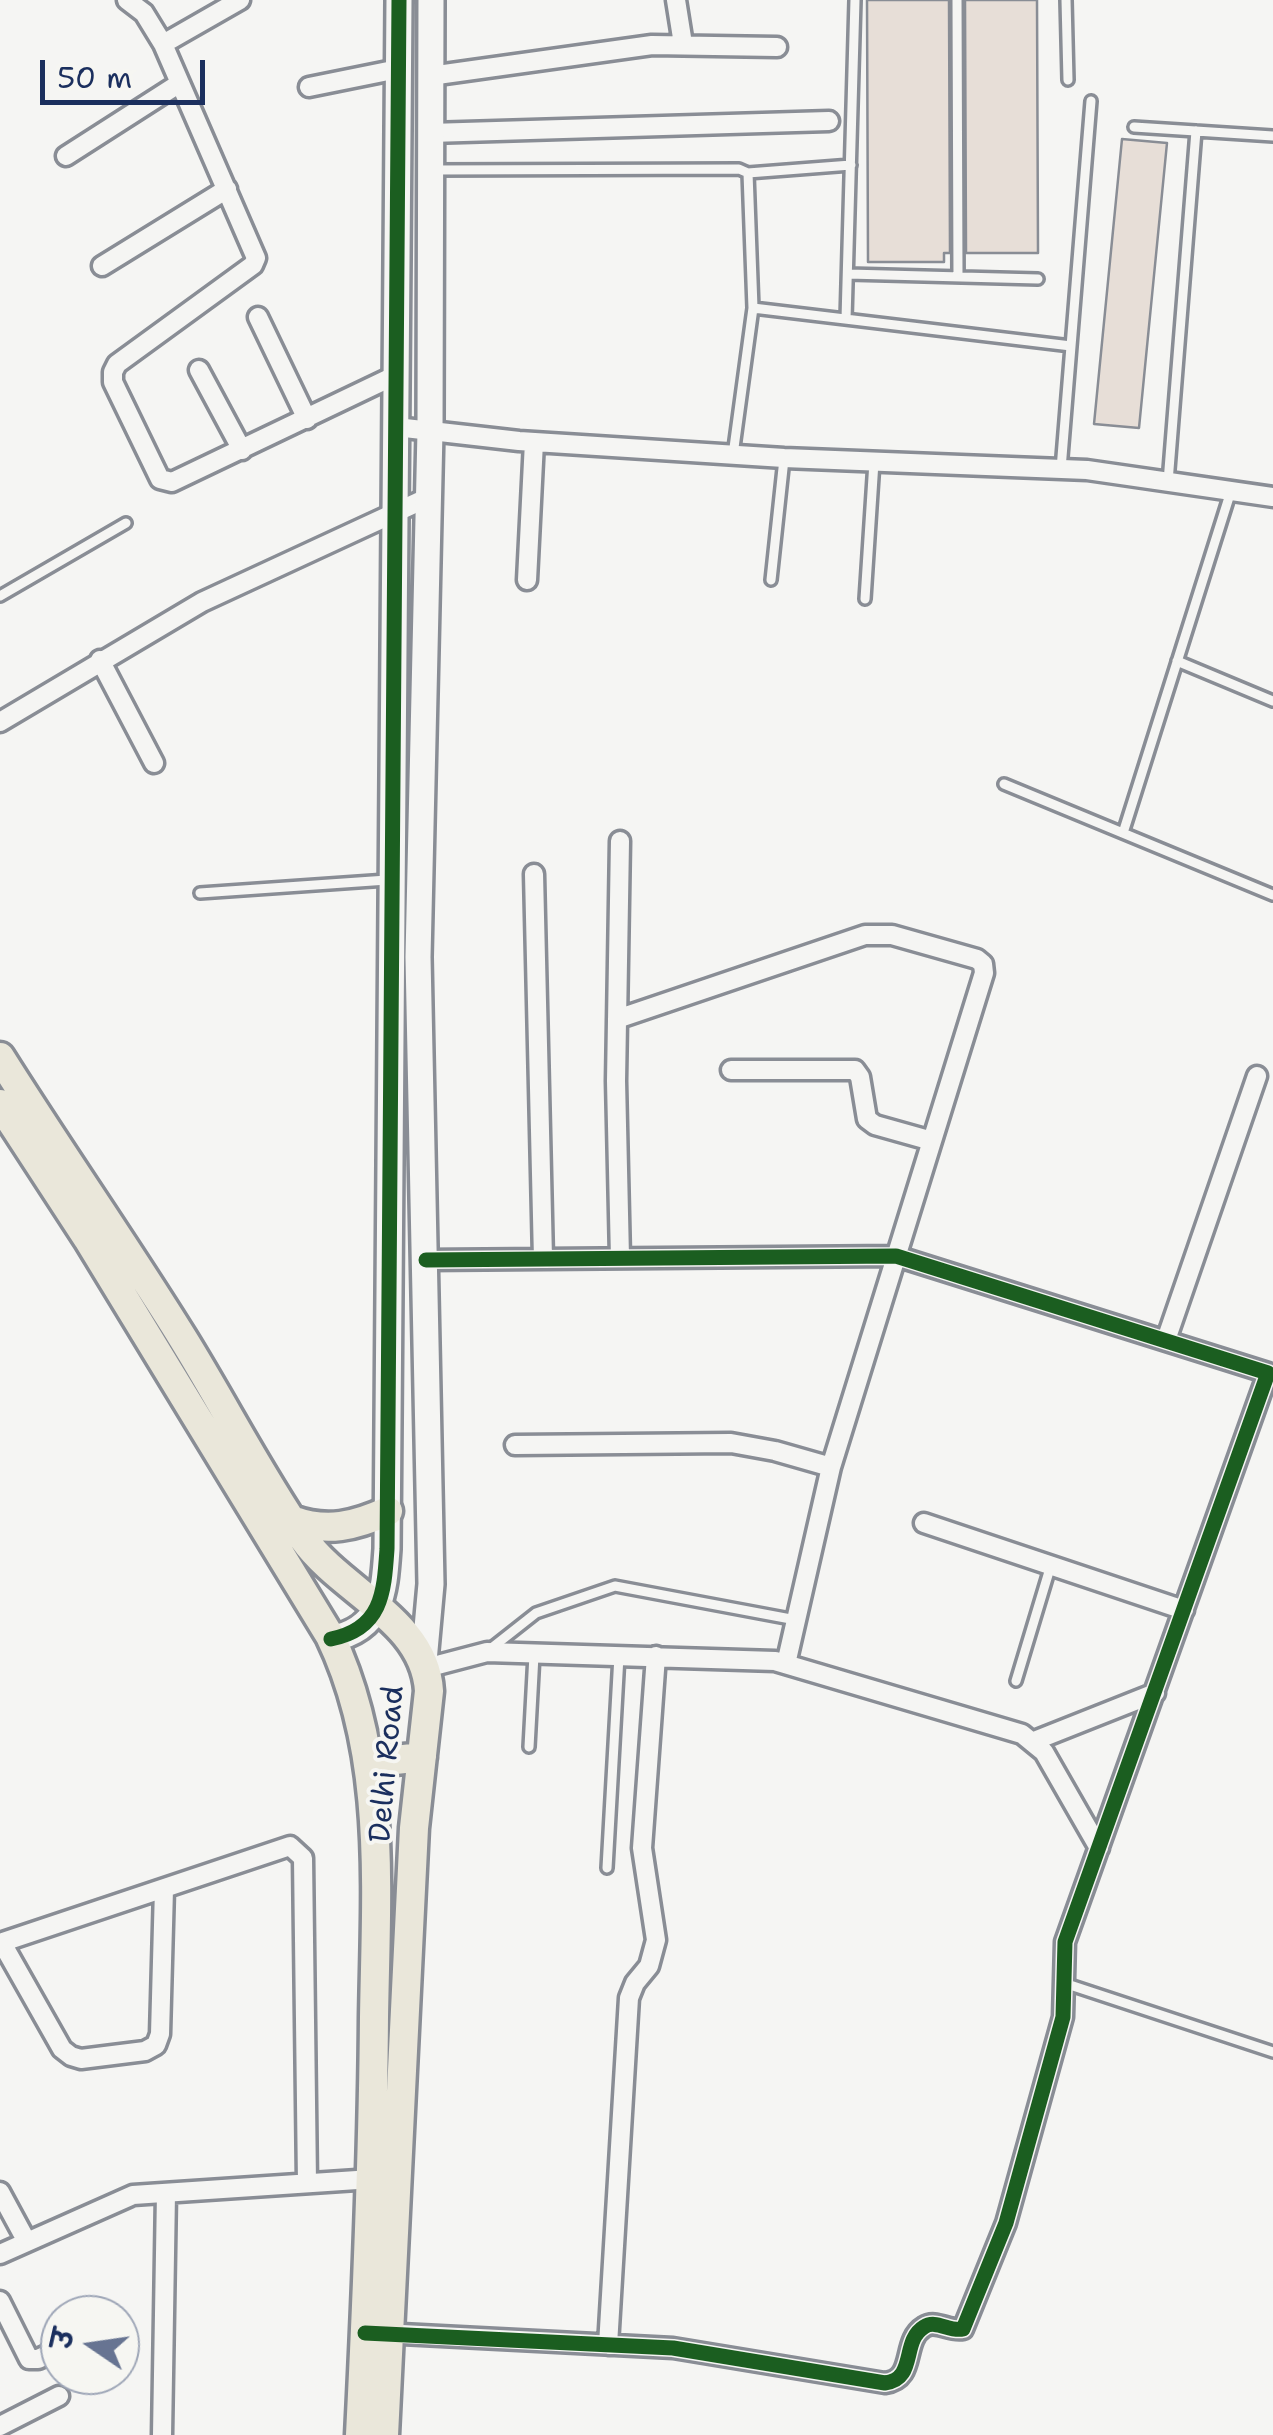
<!DOCTYPE html>
<meta charset="utf-8">
<style>
body{margin:0}
#map{position:relative;width:1273px;height:2435px;overflow:hidden;background:#f5f5f3;font-family:"Shantell Sans","Playpen Sans Deva",sans-serif}
canvas{display:block}
.north{position:absolute;left:40px;top:2295px;width:100px;height:100px;box-sizing:border-box;background:#f6f6f2;border:2px solid #9ea6b7;border-radius:50%;rotate:283deg;font-size:28px;font-weight:700;line-height:40px;text-align:center;color:#1b2f5e}
.north::after{content:'';display:block;margin:auto;width:35px;height:45px;background:#677492;clip-path:polygon(50% 0,100% 100%,50% 72%,0 100%)}
.scale{position:absolute;left:40px;top:60px;width:165px;height:45px;box-sizing:border-box;border:5px solid #1b2f5e;border-top:0;padding-left:12px;font-size:30px;line-height:35px;white-space:nowrap;color:#1b2f5e;-webkit-text-stroke:8px #f6f6f2;paint-order:stroke}
</style>
<div id="map">
<canvas width="1273" height="2435"></canvas>
<div class="north">उ</div>
<div class="scale">50 m</div>
</div>
<script>
const context = document.querySelector('canvas').getContext('2d');
context.lineJoin = 'round';
function paint(path, color) { context.fillStyle = color; context.fill(path, 'evenodd'); }
function strokePath(path, color, width, dash) { context.strokeStyle = color; context.lineWidth = width; context.lineCap = dash ? 'butt' : 'round'; context.setLineDash(dash || []); context.stroke(path); }
function label(font, color, halo, rows, align = 'center') {
  context.font = font + ' "Shantell Sans",sans-serif'; context.lineWidth = 8; context.setLineDash([]); context.textBaseline = 'middle'; context.strokeStyle = halo; context.fillStyle = color; for (const [text, x, y, turn = 0] of rows) {
    context.save(); context.translate(x, y); context.rotate((+turn || 0) * Math.PI / 180); context.textAlign = isNaN(turn) ? turn : align; if (halo) context.strokeText(text, 0, 0); context.fillText(text, 0, 0); context.restore();
  }
}
const building = new Path2D(`
 M867,0H949L950,253H944V262H868Z
 M965,0H1037L1038,253H966Z
 M1122,139L1167,143L1139,428L1094,424Z`);
const lane = new Path2D(`
 M957,0L958,277
 M1066,0L1068,80
 M1134,127L1273,136
 M435,170L739,169L748,173L753,308L733,455
 M748,173L851,165
 M848,274L1038,279
 M753,308L1071,346
 M846,319L855,0
 M1061,469L1091,101
 M1168,482L1196,131
 M771,580L784,459
 M0,596L126,523
 M865,599L874,462
 M1177,661L1273,701
 M1004,784L1273,895
 M1123,833L1231,491
 M200,893L387,880
 M489,1650L536,1613L615,1586L796,1620
 M1016,1681L1051,1565
 M529,1747L534,1655
 M607,1868L619,1656
 M1064,1983L1273,2052`);
const street = new Path2D(`
 M127,0L144,13L163,44L256,258L253,265L117,364L113,372V382L160,479L172,482L396,375
 M676,0L683,44
 M163,44L240,0
 M430,76L652,45L777,47
 M309,87L398,69
 M430,133L829,121
 M66,156L180,83
 M102,266L227,189
 M258,317L307,419
 M199,370L242,450
 M396,427L519,441L784,458L1087,470L1273,497
 M527,580L534,442
 M100,660L154,763
 M0,722L202,602L429,497
 M620,841L616,1081L620,1258
 M534,874L543,1259
 M617,1019L865,935H892L977,959L983,964L984,973L831,1467L786,1664
 M731,1070H855L860,1077L867,1119L875,1125L932,1141
 M1166,1340L1257,1076
 M515,1445L731,1443L775,1451L831,1467
 M924,1523L1184,1610
 M426,1668L487,1652L775,1661L1022,1734L1044,1752L1099,1848
 M1034,1741L1155,1693
 M0,1943L290,1846L303,1858L307,2183
 M2,1943L62,2049L71,2056L81,2059L145,2051L156,2045L160,2034L164,1889
 M0,2192L27,2242
 M0,2254L133,2195L372,2179
 M0,2301L29,2359H38L60,2349
 M382,2333L673,2348L885,2383C917,2379 901,2341 924,2327C936,2319 949,2332 963,2329L1006,2223L1063,2017L1065,1942L1268,1373L896,1256L426,1260
 M608,2345L629,1998L635,1983L649,1966L656,1940L642,1848L656,1656
 M0,2426L59,2396
 M162,2435L166,2193`);
const secondary = new Path2D(`
 M331,1639C382,1629 384,1593 387,1549L399,0
 M424,1661L431,1584L418,957L430,431L431,0`);
const primary = new Path2D(`
 M0,1057C59,1151 123,1242 182,1337C223,1403 259,1474 303,1538C342,1593 425,1620 429,1691L414,1828L384,2435
 M0,1104L88,1239L330,1636C387,1754 376,1889 374,2017C373,2157 367,2296 360,2435
 M292,1520C327,1533 355,1526 388,1511
 M368,1763L422,1757`);
const cycleway = new Path2D(`
 M331,1639C382,1629 384,1593 387,1549L399,0
 M365,2333L673,2348L885,2383C917,2379 901,2341 924,2327C936,2319 949,2332 963,2329L1006,2223L1063,2017L1065,1942L1268,1373L896,1256L426,1260`);
const streetNames = [
 ["Delhi Road",388,1764,-85]
];
paint(building, '#e7ded7');
strokePath(building, '#898d95', 2.5);
strokePath(lane, '#898d95', 16);
strokePath(street, '#898d95', 25);
strokePath(secondary, '#898d95', 32);
strokePath(primary, '#898d95', 35);
strokePath(lane, '#f5f5f3', 9);
strokePath(street, '#f5f5f3', 18);
strokePath(secondary, '#f5f5f3', 25);
strokePath(primary, '#eae7da', 28);
strokePath(cycleway, '#1b5e20', 15);
label('30px', '#1b2f5e', '#f6f6f2', streetNames);
</script>
